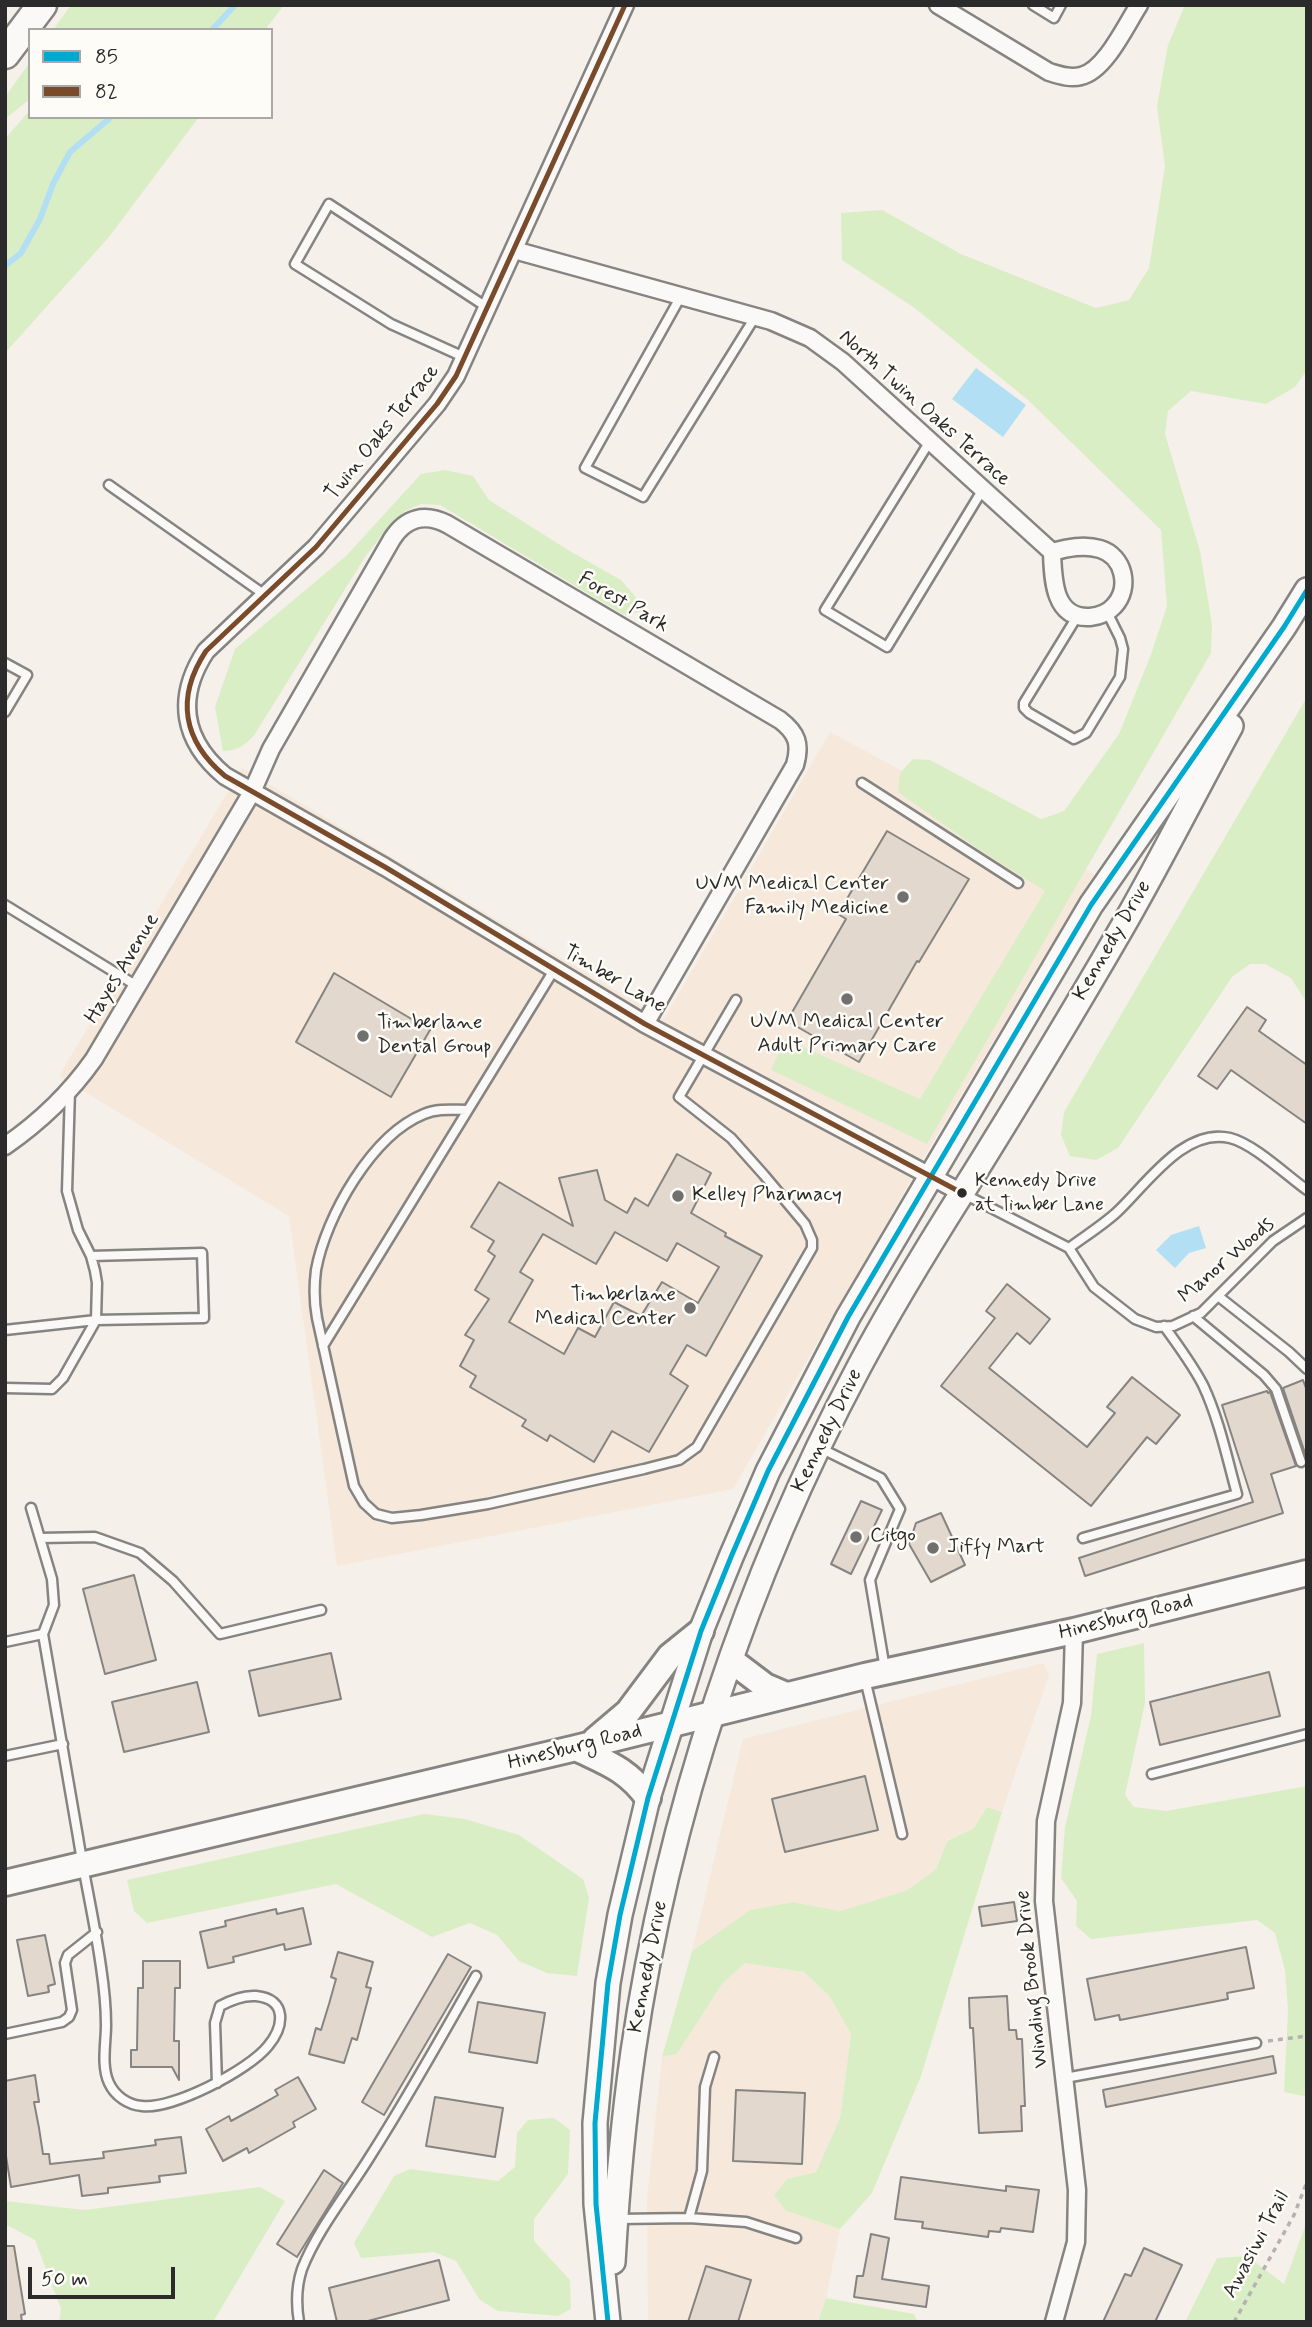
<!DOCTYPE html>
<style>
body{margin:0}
#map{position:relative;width:1312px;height:2327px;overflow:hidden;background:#f5f0ea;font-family:Mynerve,sans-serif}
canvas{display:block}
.frame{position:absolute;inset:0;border:7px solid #2b2b2b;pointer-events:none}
.legend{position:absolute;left:28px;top:28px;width:245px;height:91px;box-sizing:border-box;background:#fdfcf7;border:2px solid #a9a8a5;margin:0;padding:9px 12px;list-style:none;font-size:21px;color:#2b2b2b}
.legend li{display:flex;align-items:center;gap:14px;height:35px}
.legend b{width:35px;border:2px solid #a9a8a5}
.scale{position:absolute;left:28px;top:2267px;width:147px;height:32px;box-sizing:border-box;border:4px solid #2b2b2b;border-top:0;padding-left:9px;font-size:21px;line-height:24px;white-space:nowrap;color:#2b2b2b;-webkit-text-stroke:5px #fdfcf7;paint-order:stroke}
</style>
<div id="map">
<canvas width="1312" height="2327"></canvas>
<div class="frame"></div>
<ul class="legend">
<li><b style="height:9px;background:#00a9ce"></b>85</li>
<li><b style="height:9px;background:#7a4b2a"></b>82</li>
</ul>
<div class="scale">50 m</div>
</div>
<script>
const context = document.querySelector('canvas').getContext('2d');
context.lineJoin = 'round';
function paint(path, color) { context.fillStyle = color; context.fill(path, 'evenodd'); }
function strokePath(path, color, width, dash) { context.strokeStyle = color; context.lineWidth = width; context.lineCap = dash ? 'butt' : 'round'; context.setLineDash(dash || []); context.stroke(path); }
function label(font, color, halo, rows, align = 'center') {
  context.font = font + ' Mynerve,sans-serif'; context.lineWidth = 5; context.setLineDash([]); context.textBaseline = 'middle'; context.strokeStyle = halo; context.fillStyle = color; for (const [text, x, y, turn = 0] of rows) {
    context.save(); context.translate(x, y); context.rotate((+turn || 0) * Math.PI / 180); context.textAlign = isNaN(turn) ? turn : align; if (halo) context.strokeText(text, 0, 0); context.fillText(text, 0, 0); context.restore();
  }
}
const built = new Path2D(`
 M830,732L1094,874L937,1135L733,1489L337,1566L289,1216L59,1076L242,768L664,1019Z
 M1043,1663L1049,1675L1002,1812L987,1807L974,1828L947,1840L936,1869L908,1890L840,1911L793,1902L750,1910L692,1951L743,1739Z
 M745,1963L804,1972L830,1997L851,2034L840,2118L816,2172L787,2179L786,2211L840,2229L826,2298L818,2322H648L647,2199L662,2057L677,2054L722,1984Z`);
const green = new Path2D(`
 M71,5H284L265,30H53Z
 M1185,5H1307V370L1295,387L1266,404L1191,391L1168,411L1165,434L1200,551L1212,625L1211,653L927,1144L771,1070L785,1039L920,1099L1045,891L977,848L898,792L900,773L913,759L930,760L1041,819L1064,811L1119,734L1150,657L1167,606L1161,530L1028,400L916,309L842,260L841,213L882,210L961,254L1096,308L1129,300L1149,268L1165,166L1157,106L1168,45Z
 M30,62V99L5,119V97Z
 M30,110V117H199L109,237L5,353V139Z
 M445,470L473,476L489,500L568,550L621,580L647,610L624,615L440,505L421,504L405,511L389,526L365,557L255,734C246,745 237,751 223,751L215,707L235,649L346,556L421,474Z
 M1307,697V1003L1291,978L1265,964H1250L1232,977L1118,1148L1096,1160L1070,1156L1061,1135L1064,1112Z
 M1144,1643L1145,1703L1125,1795L1134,1807L1166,1811L1307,1786V2094L1303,2096L1284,2092L1288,2010L1285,1970L1275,1933L1257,1920L1091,1939L1076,1926L1077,1901L1061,1878L1065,1827L1091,1716L1097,1654Z
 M987,1807L1002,1812L921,2076L872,2193L840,2229L786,2211L774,2195L787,2179L816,2172L840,2118L851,2034L830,1997L804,1972L745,1963L722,1984L677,2054L662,2057L692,1951L750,1910L793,1902L840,1911L908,1890L936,1869L947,1841L974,1828Z
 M424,1814L465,1819L519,1835L583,1879L589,1898L577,1976L547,1973L519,1961L497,1935L470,1923L432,1937L336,1884L147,1923L134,1911L127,1880Z
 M554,2118L570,2130L568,2174L534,2219V2241L570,2280L571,2309L558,2316L498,2311L480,2300L456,2261L434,2252L361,2258L354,2243L394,2176L410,2169L498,2181L515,2167L517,2133L528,2120Z
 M260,2187L285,2201L213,2322H59L61,2309L35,2240L5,2224V2201L85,2210Z
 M1307,2221V2322H1185L1217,2258L1247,2256L1284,2284Z
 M826,2298L914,2314L918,2322H818Z`);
const water = new Path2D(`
 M976,368L1026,405L1003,437L952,399Z
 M1199,1226L1206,1248L1189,1253L1175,1268L1156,1250L1171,1235Z`);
const stream = new Path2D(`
 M212,30L235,5
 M5,266L21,253L40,219L53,184L70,152L111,117`);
const building = new Path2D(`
 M887,831L969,879L919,962L917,961L859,1062L787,1021L846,919L838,914Z
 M334,973L430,1030L391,1097L296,1042Z
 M1247,1007L1266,1020L1259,1031L1307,1065V1124L1231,1070L1217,1089L1198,1076Z
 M677,1154L711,1173L691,1213L726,1233L725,1236L762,1256L706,1356L687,1345L670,1374L688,1386L649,1452L612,1431L594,1462L550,1435L547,1441L522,1426L526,1420L470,1387L476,1376L460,1366L474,1340L465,1335L489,1299L475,1290L495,1256L488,1251L494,1241L471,1227L499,1182L573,1226L559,1178L597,1170L605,1200L627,1213L635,1198L648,1206ZM615,1232L667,1261L677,1243L719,1267L698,1303L662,1282L641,1316L614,1302L595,1337L578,1328L564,1354L509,1322L533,1280L520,1272L543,1234L596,1264Z
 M1007,1284L1050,1319L1030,1344L1017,1333L989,1368L1087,1447L1115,1413L1107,1407L1132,1377L1180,1415L1156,1444L1147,1437L1091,1506L941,1386L995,1318L986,1311Z
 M1303,1380L1307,1391V1459L1283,1388Z
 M1267,1391L1268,1393L1270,1392L1296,1466L1271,1474L1283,1513L1085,1576L1079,1558L1253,1502L1222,1405Z
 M861,1501L882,1510L851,1574L831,1564Z
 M941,1513L965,1565L931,1582L909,1544L916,1523Z
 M134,1575L156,1660L105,1674L83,1589Z
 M331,1653L341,1699L259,1716L249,1671Z
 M1269,1672L1280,1716L1160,1745L1150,1702Z
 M197,1682L209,1732L124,1752L112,1702Z
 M865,1776L878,1830L785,1852L772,1799Z
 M1014,1902L1017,1921L982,1926L979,1907Z
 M303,1908L311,1944L285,1950L284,1944L233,1957L234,1962L208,1968L200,1932L226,1926L225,1921L250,1915L276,1909L277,1914Z
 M45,1935L55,1984L48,1986L49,1992L28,1996L17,1940Z
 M1246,1947L1254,1988L1227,1993L1228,1999L1120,2020L1119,2015L1095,2020L1087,1979Z
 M338,1952L373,1962L366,1987L371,1988L357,2040L352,2038L344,2063L309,2054L316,2028L321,2030L329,2004L336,1979L331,1977Z
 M448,1954L471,1967L384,2115L362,2102Z
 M143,1961H180V1988H175L174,2041H179V2080L172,2067H131V2050H137L138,1988H143Z
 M1007,1996L1009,2030H1016L1017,2039H1022L1025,2106H1021L1022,2131L979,2133L973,2028H970L969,1998Z
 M478,2002L545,2013L537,2063L469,2052Z
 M1273,2056L1276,2073L1106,2107L1103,2090Z
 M35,2075L39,2102H34L39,2128L43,2154H49L50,2164L104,2158L103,2152L156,2145L155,2140L181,2137L186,2173L159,2176L160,2182L108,2188V2193L82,2196L79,2175L11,2187L5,2150V2081Z
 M298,2077L316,2109L293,2122L295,2127L249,2153L247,2148L223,2161L206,2129L229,2116L231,2121L255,2108L278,2095L275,2090Z
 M736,2090L805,2093L802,2164L733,2161Z
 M435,2097L503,2108L495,2157L426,2146Z
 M324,2170L343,2183L297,2257L277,2244Z
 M901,2177L1006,2191V2186L1039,2190L1033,2232L1001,2228L1000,2232L989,2231L988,2237L922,2228L923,2222L895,2219Z
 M871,2234L889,2238L882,2279L929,2286L926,2307L854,2297L857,2276H863Z
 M5,2246H14L25,2314L21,2315L22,2322H5Z
 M1144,2248L1182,2265L1155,2322H1103L1125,2274L1131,2276Z
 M439,2260L449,2300L364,2322H337L329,2288Z
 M706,2266L751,2280L738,2322H688Z`);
const path = new Path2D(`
 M1268,2041L1307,2036
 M1234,2322L1294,2215L1307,2182`);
const lane = new Path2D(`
 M1033,5L1054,18L1061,5
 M681,296L585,468L643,497L755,317
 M466,358L391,324L295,264L329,204L488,308
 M930,441L825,610L887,647L983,489
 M109,485L265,595
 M1078,615L1024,703V708L1029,713L1074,739L1086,733L1120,677L1123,649L1120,638L1107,612
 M5,663L27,675L5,712
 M862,783L1018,883
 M5,905L137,986
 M467,1110C453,1110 438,1108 424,1114C372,1135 326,1216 316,1270C314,1286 314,1302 317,1318L354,1486L364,1503L376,1514L392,1518L421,1515L488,1504L644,1469L679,1460L697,1447L812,1248V1240L805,1224L764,1175L731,1138L679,1097L736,1000
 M962,1193L1069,1248L1094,1287L1135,1319L1156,1327L1173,1326L1201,1313L1273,1241L1307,1218
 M1069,1248C1085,1236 1103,1225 1117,1212C1146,1185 1184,1127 1230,1138C1254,1144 1286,1175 1307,1190
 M1218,1296L1289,1352L1307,1369
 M1193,1316L1264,1375L1276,1389L1301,1462
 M5,1330L96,1320L204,1318L202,1253L91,1256
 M323,1346L554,970
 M5,1388L52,1389L63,1378L96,1320L97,1283L95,1271L91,1256L78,1230L67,1191L70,1090
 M822,1449L881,1478L900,1509L870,1580L885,1669
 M31,1508L52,1579L54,1605L43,1634
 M40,1538L95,1537L140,1553L173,1581L220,1634L321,1610
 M1083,1538L1237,1494C1227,1458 1219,1419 1203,1385C1192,1364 1178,1345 1164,1326
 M5,1642L43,1634C55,1701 66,1769 78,1837C85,1881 95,1923 101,1967C104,1987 106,2006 106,2025C106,2043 101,2066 109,2083C115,2096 128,2105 142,2106C172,2110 249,2070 268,2046C284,2027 288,1999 256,1996C243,1995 231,2000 220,2006L215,2023L217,2083
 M865,1679L902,1834
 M5,1756L63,1744
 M1152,1774L1307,1734
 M5,2034L62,2022L69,2017L72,2010L65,1963L68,1955L97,1932
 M1065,2078L1256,2043
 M689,2218L702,2171L705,2087L714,2057
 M619,2219L689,2218L746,2222L796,2238
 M299,2322C296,2304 296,2287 302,2269C317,2230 349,2191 371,2155C408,2097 442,2036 476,1976`);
const street = new Path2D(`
 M625,5L456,376L437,404L316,547L206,651C175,698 183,741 225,776L385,867L645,1024L962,1193
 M938,5L1049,72C1059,75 1070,79 1081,76C1105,71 1126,25 1139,5
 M514,250L771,321L810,338L843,362L1052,552C1053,578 1053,619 1090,617C1099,616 1108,613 1114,606C1131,588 1124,556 1100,549C1084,544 1067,548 1052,552
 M5,1146C40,1122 70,1093 94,1059L252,792L271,749L392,539C406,517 425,513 447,524L780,720C797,733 801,744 795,765L645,1024
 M1054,2322L1076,2242L1077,2190L1044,1901L1046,1821L1072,1703L1074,1631`);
const secondary = new Path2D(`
 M613,2262C617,2192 623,2122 633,2052C667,1818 747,1576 859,1367C891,1307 926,1250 962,1193C1017,1105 1071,1016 1123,926C1161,860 1195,792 1231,726
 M608,2322L596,2204L595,2123L608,1983L620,1915L648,1798L701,1631L731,1557L768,1471L848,1317L1091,905L1284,627L1307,590`);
const primary = new Path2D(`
 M732,1661L765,1686L786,1695
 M595,1740L628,1712L670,1656L701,1631
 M576,1748C607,1763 627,1769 648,1798
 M5,1883L576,1748L865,1676L1074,1631L1307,1573`);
const highway = new Path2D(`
 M5,54L42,5`);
const bus1 = new Path2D(`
 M608,2322L596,2204L595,2123L608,1983L620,1915L648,1798L701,1631L731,1557L768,1471L848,1317L1091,905L1284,627L1307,590`);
const bus2 = new Path2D(`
 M625,5L456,376L437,404L316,547L206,651C175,698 183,741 225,776L385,867L645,1024L962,1193`);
const markers = [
 [903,897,7,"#72706e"],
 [847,999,7,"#72706e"],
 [363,1036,7,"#72706e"],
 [962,1193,6,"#2b2b2b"],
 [678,1196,7,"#72706e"],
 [690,1308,7,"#72706e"],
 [856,1537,7,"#72706e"],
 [933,1548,7,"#72706e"]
];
const busNames = [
 ["Kennedy Drive",975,1182],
 ["at Timber Lane",975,1206]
];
const streetNames = [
 ["North Twin Oaks Terrace",924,409,42],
 ["Twin Oaks Terrace",383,433,-51],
 ["Forest Park",623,603,30],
 ["Kennedy Drive",1113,941,-60],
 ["Hayes Avenue",123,969,-59],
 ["Timber Lane",614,980,30],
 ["Manor Woods",1227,1261,-41],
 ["Kennedy Drive",828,1431,-64],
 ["Hinesburg Road",1126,1618,-14],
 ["Hinesburg Road",575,1748,-14],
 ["Kennedy Drive",649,1967,-79],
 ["Winding Brook Drive",1033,1979,-96],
 ["Awasiwi Trail",1257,2245,-62]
];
const poiNames = [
 ["UVM Medical Center",889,885,"right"],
 ["Family Medicine",889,909,"right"],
 ["UVM Medical Center",847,1023,"center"],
 ["Adult Primary Care",847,1047,"center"],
 ["Timberlane",377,1024],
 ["Dental Group",377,1048],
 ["Kelley Pharmacy",692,1196],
 ["Timberlane",676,1296,"right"],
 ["Medical Center",676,1320,"right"],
 ["Citgo",870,1537],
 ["Jiffy Mart",947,1548]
];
paint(built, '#f6e9db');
paint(green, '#daeec6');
paint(water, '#b2dff3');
strokePath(stream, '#b2dff3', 6);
paint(building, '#e2d8cd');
strokePath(building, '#868481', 2);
strokePath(lane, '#868481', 13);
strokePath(street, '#868481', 21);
strokePath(secondary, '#868481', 28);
strokePath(primary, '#868481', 30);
strokePath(highway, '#868481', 33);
strokePath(path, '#b4b2b0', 3.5, [5, 5]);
strokePath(lane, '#faf9f7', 8);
strokePath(street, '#faf9f7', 16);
strokePath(secondary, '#faf9f7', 23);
strokePath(primary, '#faf9f7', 24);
strokePath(highway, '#faf9f7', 28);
strokePath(bus1, '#00a9ce', 5);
strokePath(bus2, '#7a4b2a', 5);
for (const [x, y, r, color] of markers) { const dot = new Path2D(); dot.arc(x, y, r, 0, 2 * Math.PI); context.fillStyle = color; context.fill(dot); strokePath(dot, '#fdfcf7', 2.5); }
label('19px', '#2b2b2b', '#fdfcf7', busNames, 'left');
label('21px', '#2b2b2b', '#fdfcf7', streetNames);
label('21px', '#2b2b2b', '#fdfcf7', poiNames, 'left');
</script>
